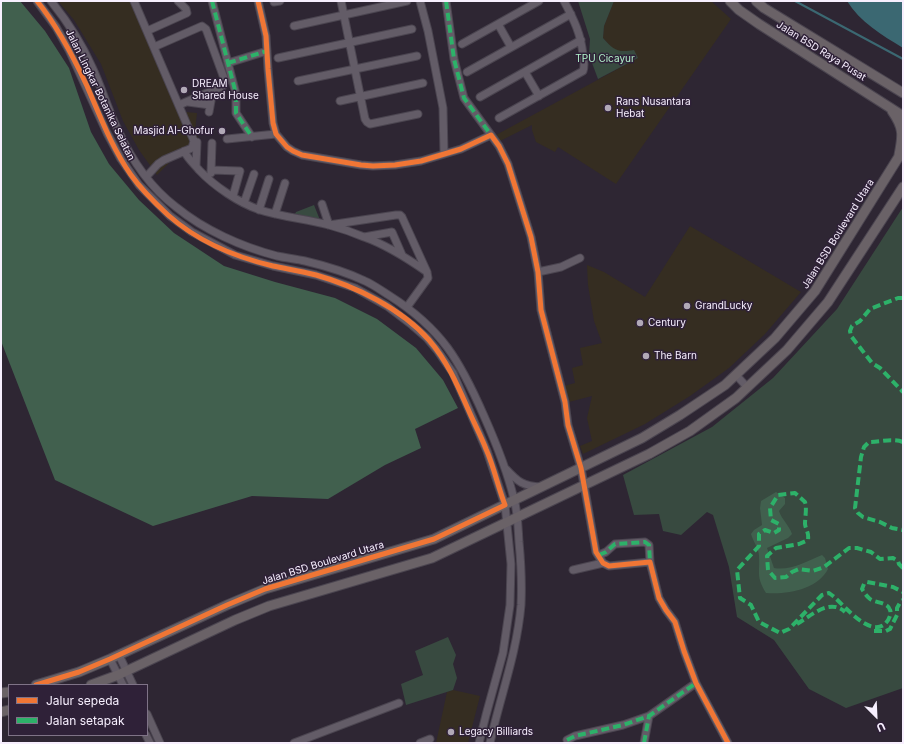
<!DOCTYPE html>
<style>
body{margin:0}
#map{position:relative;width:904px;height:744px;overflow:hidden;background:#2e2633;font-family:Inter,sans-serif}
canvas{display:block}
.frame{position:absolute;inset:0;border:2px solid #f7effe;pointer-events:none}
.legend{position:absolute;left:8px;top:684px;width:140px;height:52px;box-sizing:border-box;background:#2f2138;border:1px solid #7f7387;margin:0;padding:5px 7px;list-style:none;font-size:12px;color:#f7effe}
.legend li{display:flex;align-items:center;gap:8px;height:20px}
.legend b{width:20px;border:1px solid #7f7387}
.north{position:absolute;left:856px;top:696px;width:40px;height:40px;-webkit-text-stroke:3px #2f2138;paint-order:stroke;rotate:156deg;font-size:11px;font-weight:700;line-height:16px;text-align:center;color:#f7effe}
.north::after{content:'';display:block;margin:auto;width:14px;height:18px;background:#f7effe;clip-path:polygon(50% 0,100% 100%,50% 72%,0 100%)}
</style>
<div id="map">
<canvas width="904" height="744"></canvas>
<div class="frame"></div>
<ul class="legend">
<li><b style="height:5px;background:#f07635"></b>Jalur sepeda</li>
<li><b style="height:5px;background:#2db169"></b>Jalan setapak</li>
</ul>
<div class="north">U</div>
</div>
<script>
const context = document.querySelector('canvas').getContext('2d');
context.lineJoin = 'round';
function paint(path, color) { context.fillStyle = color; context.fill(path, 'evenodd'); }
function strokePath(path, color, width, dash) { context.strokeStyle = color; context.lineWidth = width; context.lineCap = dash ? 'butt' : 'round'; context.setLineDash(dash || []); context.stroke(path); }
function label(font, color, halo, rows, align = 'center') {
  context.font = font + ' Inter,sans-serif'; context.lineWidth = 3; context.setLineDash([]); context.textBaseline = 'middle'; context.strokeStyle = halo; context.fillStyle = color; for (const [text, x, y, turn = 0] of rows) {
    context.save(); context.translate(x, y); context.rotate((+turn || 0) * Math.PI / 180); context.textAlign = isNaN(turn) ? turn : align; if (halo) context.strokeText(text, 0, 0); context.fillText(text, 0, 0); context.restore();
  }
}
const commercial = new Path2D(`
 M58,1H136L185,112L197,113L195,131L199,139H196L193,150L170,162L157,175L139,150L123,121L101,64L74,20Z
 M614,1H711L731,19L616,184L558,147L555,152L536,142L532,130V125L500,141L496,135L638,58L613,49L603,38L604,26Z
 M690,226L801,292L765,334L729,368L690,396L645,424L583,454L580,446L592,441L587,418L592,396L569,402L564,386L575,383L572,368L583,365L580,348L602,343L594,321L588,285L587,265L604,272L645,297Z
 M453,690L480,696L468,743H436L447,692Z`);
const green = new Path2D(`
 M578,1H614L604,26L603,38C614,50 617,53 634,50L638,58L598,79L589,55L590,39Z
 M314,205L320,220L295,214L296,212Z
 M903,207V688L846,708L809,689L774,640L737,617L729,567L713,515L707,512L681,535L663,531L659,514L634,515L623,475L712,427L773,378L837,309Z
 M448,637L456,655L453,664L457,678L453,690L406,705L401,684L423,675L415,651Z`);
const forest = new Path2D(`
 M1,1H20L45,31L69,68L91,132L109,164L139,200L174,233L224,266L275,282L335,298L377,319L416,348L443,380L458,408L415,429L421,448L385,465L328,499L252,496L153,526L55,480L1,341Z
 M776,492L785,498V504L779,511C782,520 789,525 792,534L788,538L767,548L774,568C790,571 808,561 822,555L825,558L828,569C818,589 787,595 766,593C756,576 760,574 759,556C759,549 753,541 751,534L754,530L762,525L760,508L761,501Z`);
const water = new Path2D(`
 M847,1H903V48C882,35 860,22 847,1Z`);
const stream = new Path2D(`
 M795,1L903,59`);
const minor = new Path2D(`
 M37,1L56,27L69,50L107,133L121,159L139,185L170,216L192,232L235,255L273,266L316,275L355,288L387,306L412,325L427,338L437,350L453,373L487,451L505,505L511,564L510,605L503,653L486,715L479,743
 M51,1C67,21 82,44 92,67C102,88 108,110 118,130C131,159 151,188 176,207C204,230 242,247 277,256C286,258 296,259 305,261C326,266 346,272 365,281C374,285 382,291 390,296C442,329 460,361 484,416C496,443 507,470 514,499C518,513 518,528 519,542C521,563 522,584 521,605C517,653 500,697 490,743
 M134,1L194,141L192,148L164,160L158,164L146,177
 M212,1L236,94V113L252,137
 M258,1L266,36L268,69L273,123L276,134L287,147L293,151L302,155L361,165L373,166L395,165L421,161L461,149L491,135L499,146L508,164L531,237L538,272L541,310L565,402L568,425L581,468L596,552L603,563L609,566L650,562L659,598L666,610L675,622L684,651L696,683L728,743
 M341,1L365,119L367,122L370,124L418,114
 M420,1L428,31L443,108L444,153
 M446,1L454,59L464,98L491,135
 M274,2L280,1
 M498,24L511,47
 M294,26L407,1
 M147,31L187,13L186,9L178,1
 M462,44L539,1
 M154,47L202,26L206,29L225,81L223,86L179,105
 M278,58L412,29
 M228,63L267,51
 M467,72L571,14
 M525,72L539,96
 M298,81L417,56
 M480,97L581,40
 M340,101L423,83
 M188,102L210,105
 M209,112L213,90
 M499,118L583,71C585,66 584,61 583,55C581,34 574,20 564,1
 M227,139L276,134
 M184,151C188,159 194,164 199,170C214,186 239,203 260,210C282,217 306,219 329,225C340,228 352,232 364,237C387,245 407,258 427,272
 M196,166L197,142
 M211,170L240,171L233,196
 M211,173L212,143
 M244,203L254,174
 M322,204L329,225L396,215H400L402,217L427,272L428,278L407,307
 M259,210L269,179
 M275,214L285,183
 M364,237L392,232L402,255
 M538,272L561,267L580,258
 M736,375L747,387
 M506,469C518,482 523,486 541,487
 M599,555L606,552L615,544L645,542L649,545L650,562
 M573,570L603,563
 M119,655L133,685
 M110,659L123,685
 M147,714L160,743
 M146,735L150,743
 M567,740L575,736L623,725L649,716L696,683
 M294,743L399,703
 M420,743L430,739
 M644,743L649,716`);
const major = new Path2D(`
 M730,1L739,10L759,24L903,116
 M756,1L764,8L903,93
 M892,111C904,128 903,135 899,155
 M36,685L79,672L110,659L227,605L265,589L434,539L642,438L680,415L725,385L775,338L815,291L903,150
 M91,685L118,675L235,620L269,606L432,558L649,454L690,431L736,398L787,350L828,302L903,187
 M1,693L9,692
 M1,712L9,710`);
const quiet = new Path2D(`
 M212,1L236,94V113L252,137
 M446,1L454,59L464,98L491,135
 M228,63L267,51
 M903,298H898L870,309L860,321L852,326L850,331L851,336L872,363L880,368L903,392
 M903,442C892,438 880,442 869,442L864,447L861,457L855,508L858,513L863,517L880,522L892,528L903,530
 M599,555L606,552L615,544L645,542L649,545L650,562
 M903,568L899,564L898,561L893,558L880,559L871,552L857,548H849L824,567L813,571L799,569L792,572L786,577L775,578L768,570L767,556L776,548L799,544L808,540C809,532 806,531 805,524C805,517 807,509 805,502L795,493L778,495L770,508L771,520L779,524V530L774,533L765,530L759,534V546L737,570L740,598L751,605L759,622L780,633L789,629L822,595L829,593L833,596C845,606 869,637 885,624C888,621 892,614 890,610C888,602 875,603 870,599C866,596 864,592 862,589L864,584L867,582L893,587L903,592
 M797,624C812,615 830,598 845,612
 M874,631H886L890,629L897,615V608L901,601L903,600
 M567,740L575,736L623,725L649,716L696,683
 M644,743L649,716`);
const cycleway = new Path2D(`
 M258,1L266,36L268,69L273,123L276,134L287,147L293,151L302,155L361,165L373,166L395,165L421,161L461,149L491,135L499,146L508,164L531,237L538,272L541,310L565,402L568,425L581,468L596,552L603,563L609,566L650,562L659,598L666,610L675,622L684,651L696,683L728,743
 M36,685L79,672L110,659L227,605L265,589L434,539L505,505C498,487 494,467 486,449C481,436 474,423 468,409C457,384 447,361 429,340C402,309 355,286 316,275C301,271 287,269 273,266C235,257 197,241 168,215C155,203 141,189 131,175C112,148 100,116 87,86C73,56 58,27 37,1`);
const markers = [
 [184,90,4,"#b1a9b7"],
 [608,108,4,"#b1a9b7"],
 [222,131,4,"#b1a9b7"],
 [687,306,4,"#b1a9b7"],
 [640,323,4,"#b1a9b7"],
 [646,356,4,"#b1a9b7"],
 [451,732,4,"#b1a9b7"]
];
const streetNames = [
 ["Jalan BSD Raya Pusat",821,51,32],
 ["Jalan Lingkar Botanika Selatan",100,95,64],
 ["Jalan BSD Boulevard Utara",838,234,-58],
 ["Jalan BSD Boulevard Utara",323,563,-17]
];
const parkNames = [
 ["TPU Cicayur",605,59]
];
const poiNames = [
 ["DREAM",192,84],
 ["Shared House",192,96],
 ["Rans Nusantara",616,102],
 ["Hebat",616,114],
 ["Masjid Al-Ghofur",214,131,"right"],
 ["GrandLucky",695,306],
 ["Century",648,323],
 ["The Barn",654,356],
 ["Legacy Billiards",459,732]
];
paint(commercial, '#352d21');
paint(green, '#384a40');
paint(forest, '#41604e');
paint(water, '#3b6872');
strokePath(stream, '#3b6872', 2);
strokePath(minor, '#4b4550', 9);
strokePath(major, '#4b4550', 11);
strokePath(minor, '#635c67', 7);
strokePath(major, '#6a6267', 9);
strokePath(quiet, '#2db169', 4, [8, 4]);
strokePath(cycleway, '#f07635', 5);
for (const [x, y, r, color] of markers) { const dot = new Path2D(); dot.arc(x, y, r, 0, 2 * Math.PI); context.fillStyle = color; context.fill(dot); strokePath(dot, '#2f2138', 1.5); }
label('10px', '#f7effe', '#2f2138', streetNames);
label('10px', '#b2f3ca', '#2f2138', parkNames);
label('10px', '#f7effe', '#2f2138', poiNames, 'left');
</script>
